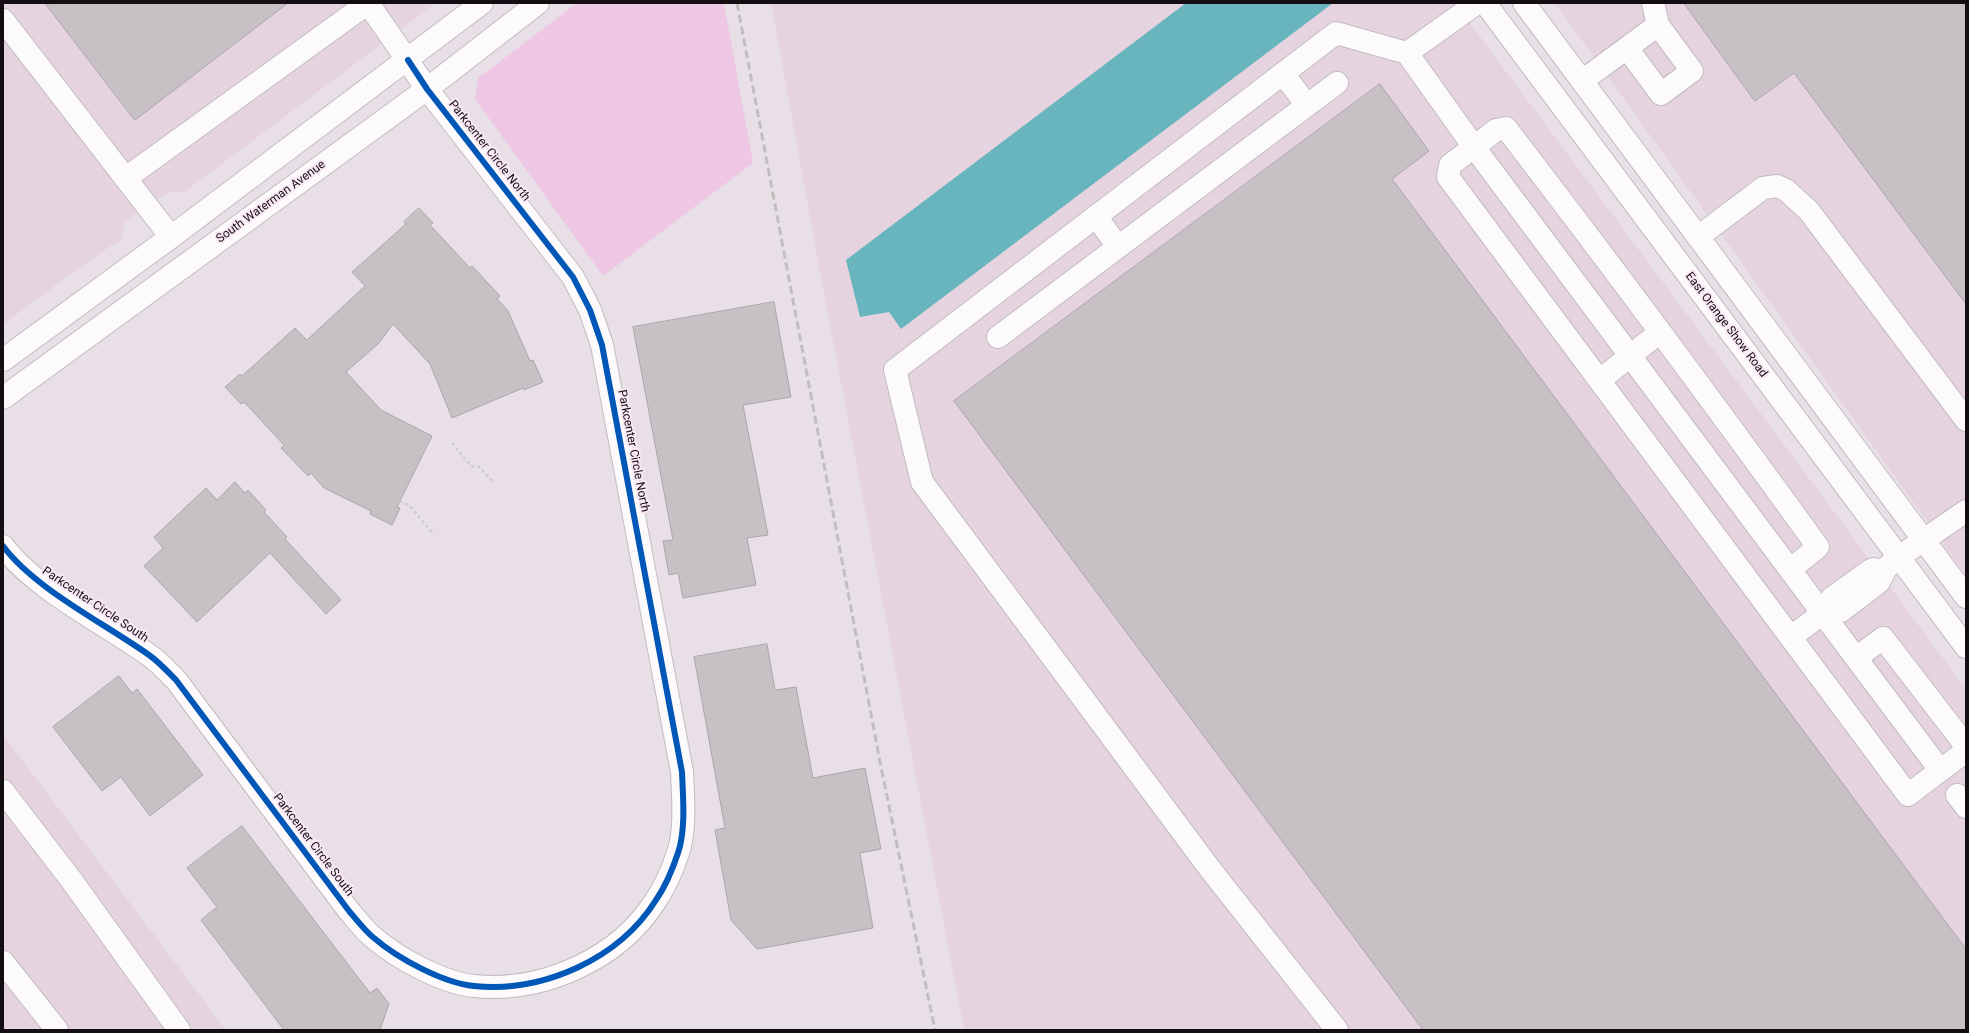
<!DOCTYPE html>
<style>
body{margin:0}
#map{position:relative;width:1969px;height:1033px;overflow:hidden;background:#e8e0e6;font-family:Roboto,sans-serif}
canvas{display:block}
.frame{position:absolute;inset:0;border:4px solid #140e12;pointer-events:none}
</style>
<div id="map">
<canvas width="1969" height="1033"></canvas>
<div class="frame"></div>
</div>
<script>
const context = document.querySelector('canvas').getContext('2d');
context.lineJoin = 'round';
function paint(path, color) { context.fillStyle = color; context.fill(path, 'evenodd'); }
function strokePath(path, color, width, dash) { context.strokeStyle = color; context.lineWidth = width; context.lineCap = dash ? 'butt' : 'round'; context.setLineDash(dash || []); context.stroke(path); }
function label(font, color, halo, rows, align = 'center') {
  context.font = font + ' Roboto,sans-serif'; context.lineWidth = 4; context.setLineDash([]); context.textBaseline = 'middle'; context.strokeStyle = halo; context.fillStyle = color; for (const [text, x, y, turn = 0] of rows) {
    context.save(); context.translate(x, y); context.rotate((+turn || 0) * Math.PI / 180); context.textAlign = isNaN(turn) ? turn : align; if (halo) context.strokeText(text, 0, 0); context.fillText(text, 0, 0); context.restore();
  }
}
const built = new Path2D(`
 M3,3H436L183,193L171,191L125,221L121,240L103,251L3,324Z
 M771,3H1455L1966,689V1030H964L819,267Z
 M1554,3H1966V576L1578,35Z
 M3,735L226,1030H3Z`);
const green = new Path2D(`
 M577,3H724L753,163L603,276L475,99L478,78Z`);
const water = new Path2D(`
 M1186,3H1333L901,329L889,312L860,317L846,260Z`);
const building = new Path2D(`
 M45,3H288L135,120Z
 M1684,3H1966V304L1794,73L1755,101Z
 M1380,84L1429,151L1392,179L1966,949V1030H1423L954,401Z
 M419,208L433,223L430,225L470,268L472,266L500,296L497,299L508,311L530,361L533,360L543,382L524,390L523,388L452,418L430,364L393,324L379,343L346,372L381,410L432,436L397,507L400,508L392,525L370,514L371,511L324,488L311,473L308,476L281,448L284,445L244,402L241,404L225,387L240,374L242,376L295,328L307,340L365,286L352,272L406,224L404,222Z
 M774,302L791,397L743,405L768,535L747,538L756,585L683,598L678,573L669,575L663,541L673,540L633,327Z
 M235,482L245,493L248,490L266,510L264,512L287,537L285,539L341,600L326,614L270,553L197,622L144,566L163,548L154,537L206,488L217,500Z
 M767,644L775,690L796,687L813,778L865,768L881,849L860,853L873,928L757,949L731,920L715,830L725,828L694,657Z
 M119,676L132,693L137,689L203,775L150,816L121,777L102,791L53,727Z
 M242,826L370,993L377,988L389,1004L380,1030H284L201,920L217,907L187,868Z`);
const path = new Path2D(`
 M452,443L471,466L479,467L492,481
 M400,501L410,506L434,535`);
const minor = new Path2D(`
 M3,20L171,237
 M1627,48L1661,94L1692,71L1658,25
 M1407,53L1474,147L1450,165L1448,177L1908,795L1966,751
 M1283,74L1307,105
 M1582,81L1658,25L1653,3
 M126,178L368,3
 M1096,216L1118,247
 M1698,237L1763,188L1777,186L1786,190L1809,211L1966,420
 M998,337L1337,83
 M1600,380L1660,332
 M3,546C35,589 104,623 149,655C159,662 168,672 176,680L349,911C357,920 365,931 374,938C397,958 443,983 474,986C543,993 619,959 656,900C665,887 673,868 678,853C686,830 683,797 682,772L602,345L590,310L573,277L427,89L368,3
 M1791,569L1818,547C1716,406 1612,266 1506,128L1496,130L1474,147L1856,658
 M1831,607L1841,611L1879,582L1886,568L1899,557L1966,511
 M1791,637L1831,607L1832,598L1871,570L1874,569
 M1940,770L1856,658L1883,638L1966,746
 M3,791L72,881L179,1030
 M1957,795L1966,807
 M3,962L57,1030
 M1337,1030L1210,869L922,482L895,370L1336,33L1407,53L1477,3`);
const major = new Path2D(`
 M1485,3L1966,647
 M1524,3L1966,597
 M3,360L171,237L482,3
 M3,398L427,89L538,3`);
const rail = new Path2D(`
 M737,3L880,762L935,1030`);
const cycleway = new Path2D(`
 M3,546C35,589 104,623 149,655C159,662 168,672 176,680L349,911C357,920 365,931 374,938C397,958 443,983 474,986C543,993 619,959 656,900C665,887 673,868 678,853C686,830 683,797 682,772L602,345L590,310L573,277L427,89L408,60`);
const streetNames = [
 ["Parkcenter Circle North",489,151,52],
 ["South Waterman Avenue",271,202,-36],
 ["East Orange Show Road",1726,325,53],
 ["Parkcenter Circle North",633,451,79],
 ["Parkcenter Circle South",95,605,34],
 ["Parkcenter Circle South",313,845,53]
];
paint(built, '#e5d4e0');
paint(green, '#edc7e4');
paint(water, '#68b5bd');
paint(building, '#c7c1c6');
strokePath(building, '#aba5aa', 1);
strokePath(minor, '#c2bcc0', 24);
strokePath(major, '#c2bcc0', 24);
strokePath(path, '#d0cdcf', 2.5, [3, 3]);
strokePath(minor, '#fcfafb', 22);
strokePath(major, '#fcfafb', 22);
strokePath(rail, '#c1bec0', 3, [8, 4]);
strokePath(cycleway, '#0057b8', 6);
label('12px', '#140e12', '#fae9f5', streetNames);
</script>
